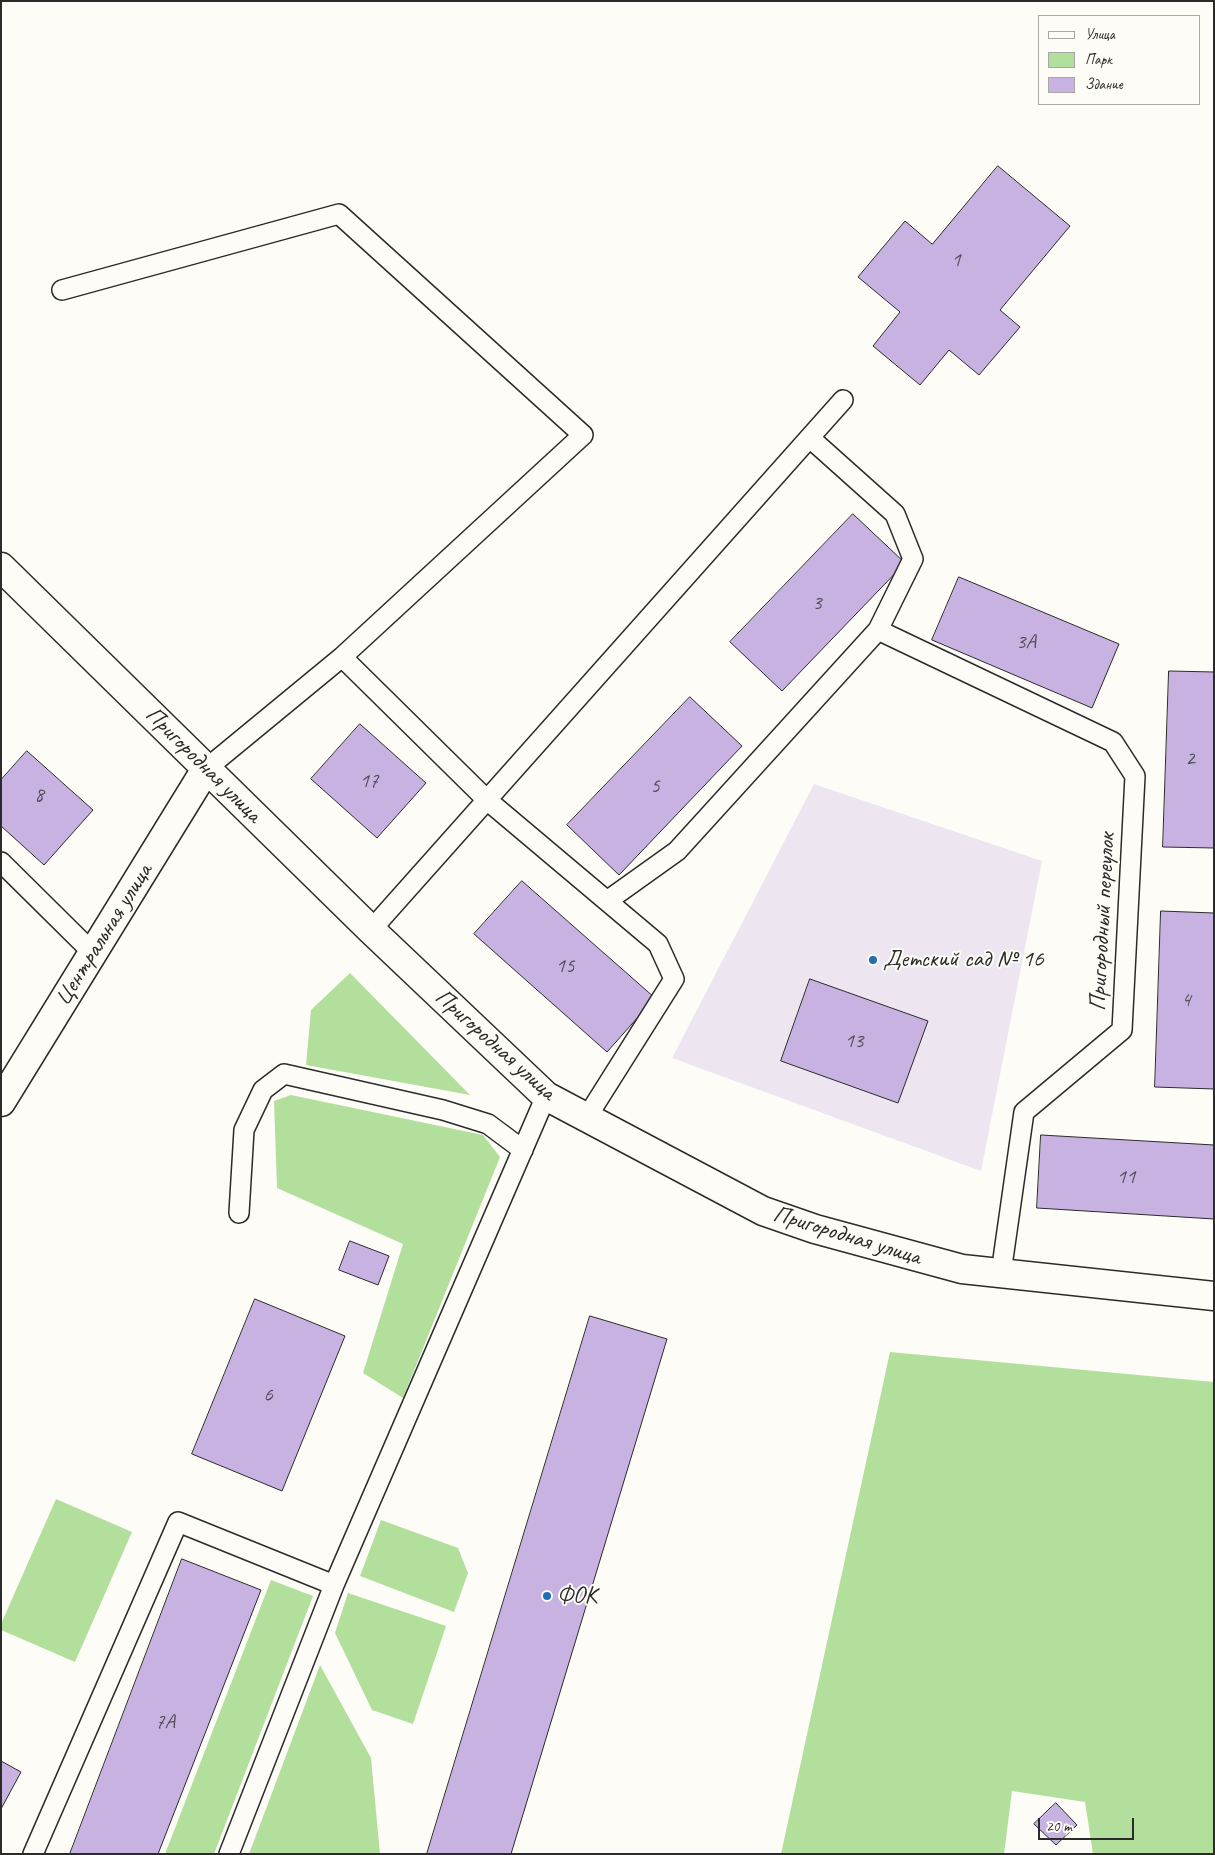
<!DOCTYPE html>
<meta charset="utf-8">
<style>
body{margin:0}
#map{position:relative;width:1215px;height:1855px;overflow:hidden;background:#fdfcf7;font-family:Caveat,sans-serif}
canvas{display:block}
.frame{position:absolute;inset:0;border:2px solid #2b2b2b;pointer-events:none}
.legend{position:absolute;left:1038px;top:15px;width:162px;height:90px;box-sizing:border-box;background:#fdfcf7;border:1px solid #a9a8a5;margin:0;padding:6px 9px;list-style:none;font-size:15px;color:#2b2b2b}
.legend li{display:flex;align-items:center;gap:10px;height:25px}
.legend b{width:25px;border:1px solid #a9a8a5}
.scale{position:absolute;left:1038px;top:1818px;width:96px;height:22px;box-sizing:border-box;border:2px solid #2b2b2b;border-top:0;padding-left:6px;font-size:15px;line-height:18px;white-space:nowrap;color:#2b2b2b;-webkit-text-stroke:4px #fdfcf7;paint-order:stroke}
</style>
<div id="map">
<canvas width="1215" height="1855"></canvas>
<div class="frame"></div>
<ul class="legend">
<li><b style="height:6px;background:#fdfcf7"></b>Улица</li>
<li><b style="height:14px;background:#b3df9c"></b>Парк</li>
<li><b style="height:14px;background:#c8b2e2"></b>Здание</li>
</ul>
<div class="scale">20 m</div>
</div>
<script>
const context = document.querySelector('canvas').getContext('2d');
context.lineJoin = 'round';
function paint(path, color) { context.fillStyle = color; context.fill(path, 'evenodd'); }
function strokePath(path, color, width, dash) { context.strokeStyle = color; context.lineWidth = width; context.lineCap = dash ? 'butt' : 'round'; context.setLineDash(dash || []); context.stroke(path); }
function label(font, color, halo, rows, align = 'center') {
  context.font = font + ' Caveat,sans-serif'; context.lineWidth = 4; context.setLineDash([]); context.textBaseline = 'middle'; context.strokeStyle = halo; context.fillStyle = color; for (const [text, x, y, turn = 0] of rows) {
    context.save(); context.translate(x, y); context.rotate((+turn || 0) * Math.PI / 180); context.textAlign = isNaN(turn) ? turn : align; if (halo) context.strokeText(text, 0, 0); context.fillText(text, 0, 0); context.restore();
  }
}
const built = new Path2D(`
 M814,784L1042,861L981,1171L672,1058Z`);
const green = new Path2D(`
 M350,973L470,1095L306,1065L311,1010Z
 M291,1095L483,1135L500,1157L403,1398L363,1373L403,1244L277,1188L274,1101Z
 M890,1352L1214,1382V1854H1093L1085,1802L1012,1791L1004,1854H781Z
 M56,1499L132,1532L75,1662L1,1630V1624Z
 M381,1520L458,1548L468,1573L454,1612L360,1576Z
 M271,1580L313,1596L214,1854H165Z
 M348,1593L446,1626L413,1724L372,1710L335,1633Z
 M320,1665L371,1758L380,1854H249Z`);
const building = new Path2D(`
 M998,166L1070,226L1000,310L1020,327L979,375L949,350L920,385L873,346L900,312L858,277L905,221L932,244Z
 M853,514L905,563L782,691L730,642Z
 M959,577L1119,644L1092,708L932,640Z
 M1169,671L1214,672V848L1163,847Z
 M690,697L742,746L619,875L567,825Z
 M360,724L426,783L377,838L311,779Z
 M27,751L93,810L44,865L1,826V780Z
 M522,881L655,998L607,1052L474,934Z
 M1161,911L1214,913V1089L1155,1087Z
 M810,979L928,1021L898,1103L781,1061Z
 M1041,1135L1214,1145V1219L1037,1208Z
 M350,1241L389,1256L378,1285L339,1270Z
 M255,1299L345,1336L282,1491L192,1454Z
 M590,1316L667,1339L511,1854H427Z
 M182,1559L261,1590L158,1854H70Z
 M1,1761L21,1772L1,1809Z
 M1056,1803L1077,1825L1056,1845L1034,1824Z`);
const service = new Path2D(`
 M62,290L339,214L583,435L342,657
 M810,438L895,514L913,559L878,630
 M206,769L342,657L487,800L658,944L674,979L587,1117
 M1,862L93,953
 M607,901L677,851L878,630L1113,742L1135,776L1122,1030L1024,1112L1001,1273
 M371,930L843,400
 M239,1213L244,1130L263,1090L284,1074L443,1110L488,1124L523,1150
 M33,1854L178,1522L334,1585
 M229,1854L334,1585L546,1096`);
const minor = new Path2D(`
 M1,1102L206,769`);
const secondary = new Path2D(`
 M1,567L371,930L546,1096L763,1211L815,1229L962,1269L1214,1296`);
const markers = [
 [873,960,5,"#1f6fb2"],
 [547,1596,5,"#1f6fb2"]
];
const numberNames = [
 ["1",956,260],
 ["3",817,603],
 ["3А",1026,642],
 ["2",1190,759],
 ["17",369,781],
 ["5",655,786],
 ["8",39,795],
 ["15",565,966],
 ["4",1186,1000],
 ["13",854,1041],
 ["11",1126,1177],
 ["6",268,1395],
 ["7А",165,1722]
];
const streetNames = [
 ["Пригородная улица",203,765,45],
 ["Пригородный переулок",1103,922,-87],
 ["Центральная улица",104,935,-58],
 ["Пригородная улица",495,1045,42],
 ["Пригородная улица",847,1236,17]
];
const poiNames = [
 ["Детский сад № 16",883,960],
 ["ФОК",557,1596]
];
paint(built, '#ede6f1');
paint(green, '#b3df9c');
paint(building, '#c8b2e2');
strokePath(building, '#2b2b2b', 1);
strokePath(service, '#2b2b2b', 22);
strokePath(minor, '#2b2b2b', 31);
strokePath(secondary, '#2b2b2b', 31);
strokePath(service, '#fdfcf7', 19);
strokePath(minor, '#fdfcf7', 28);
strokePath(secondary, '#fdfcf7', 28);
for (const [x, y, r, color] of markers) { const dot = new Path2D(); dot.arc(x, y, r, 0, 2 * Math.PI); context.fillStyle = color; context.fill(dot); strokePath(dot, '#fdfcf7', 2); }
label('21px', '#524d59', null, numberNames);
label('24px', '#2b2b2b', '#fdfcf7', streetNames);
label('24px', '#2b2b2b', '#fdfcf7', poiNames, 'left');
</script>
